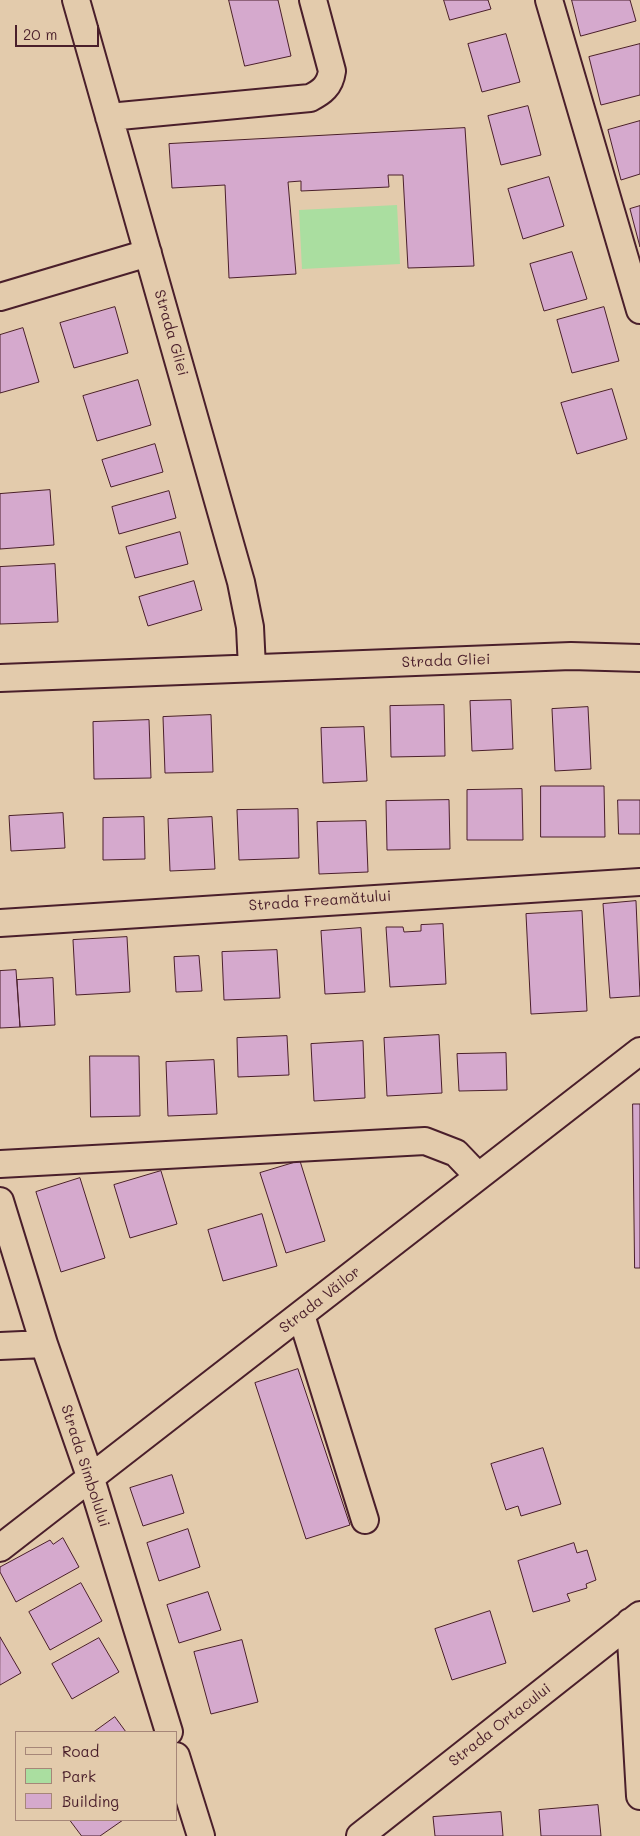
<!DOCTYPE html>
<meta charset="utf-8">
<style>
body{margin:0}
#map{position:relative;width:640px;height:1836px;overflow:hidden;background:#e3cbac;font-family:Mali,sans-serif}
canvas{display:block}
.legend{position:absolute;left:15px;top:1731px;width:162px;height:90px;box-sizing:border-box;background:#e3cbac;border:1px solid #a68678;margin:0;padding:6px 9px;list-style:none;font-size:15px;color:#4a1f2b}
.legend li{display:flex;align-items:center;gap:10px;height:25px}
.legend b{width:25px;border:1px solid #a68678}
.scale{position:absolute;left:15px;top:25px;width:84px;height:22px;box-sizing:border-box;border:2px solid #4a1f2b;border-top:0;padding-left:6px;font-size:15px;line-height:18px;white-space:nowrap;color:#4a1f2b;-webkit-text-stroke:4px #e3cbac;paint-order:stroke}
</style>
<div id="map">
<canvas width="640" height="1836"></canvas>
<ul class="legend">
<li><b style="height:6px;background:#e3cbac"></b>Road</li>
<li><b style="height:14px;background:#aadea0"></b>Park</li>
<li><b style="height:14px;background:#d5a9cd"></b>Building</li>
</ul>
<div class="scale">20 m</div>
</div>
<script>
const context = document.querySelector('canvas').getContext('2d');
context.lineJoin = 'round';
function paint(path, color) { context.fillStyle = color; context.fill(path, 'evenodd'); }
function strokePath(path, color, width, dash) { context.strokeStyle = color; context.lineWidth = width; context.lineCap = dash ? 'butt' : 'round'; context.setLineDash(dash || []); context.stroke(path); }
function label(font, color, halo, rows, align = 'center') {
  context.font = font + ' Mali,sans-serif'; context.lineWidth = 4; context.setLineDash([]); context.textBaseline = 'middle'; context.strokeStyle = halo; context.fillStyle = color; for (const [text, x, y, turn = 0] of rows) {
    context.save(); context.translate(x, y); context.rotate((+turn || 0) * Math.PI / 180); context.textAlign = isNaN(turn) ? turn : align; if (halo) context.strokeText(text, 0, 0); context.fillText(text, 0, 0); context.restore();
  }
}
const green = new Path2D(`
 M397,205L400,264L302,269L299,210Z`);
const building = new Path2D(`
 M229,0H278L291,56L245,66Z
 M444,0H488L491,9L450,20Z
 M572,0H630L636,21L581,36Z
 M506,34L520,82L482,92L468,44Z
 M640,44V95L601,105L589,57Z
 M528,106L541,155L501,165L488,116Z
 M640,121V174L621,180L608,130Z
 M465,128L474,266L408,268L403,175H388L389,187L301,191V181L288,182L296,274L229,278L225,185L172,188L169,144Z
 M549,177L564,226L523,239L508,189Z
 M640,206V247L630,209Z
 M572,252L587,299L544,311L530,264Z
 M115,307L128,353L74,368L60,323Z
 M604,307L619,361L572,373L557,320Z
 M23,328L39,382L0,393V335Z
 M138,380L151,425L97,441L83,396Z
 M612,389L627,439L577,454L561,403Z
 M155,444L163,472L111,487L102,460Z
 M50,490L54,545L0,549V494Z
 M169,491L176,518L119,534L112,507Z
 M180,532L188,564L135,578L126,547Z
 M55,564L58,622L0,624V567Z
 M194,581L202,610L148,626L139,597Z
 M511,700L513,749L472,751L470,701Z
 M444,705L445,756L391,757L390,706Z
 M588,707L591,769L555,771L552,709Z
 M211,715L213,772L165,773L163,717Z
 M149,720L151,778L94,779L93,722Z
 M364,727L367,781L323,783L321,728Z
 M541,786H604L605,837H541Z
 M522,789L523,840H467V790Z
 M449,800L450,849L387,850L386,801Z
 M618,800H640V834H619Z
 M298,809L299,858L239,860L237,810Z
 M63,813L65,848L11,851L9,816Z
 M144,817L145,859L103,860V818Z
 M212,817L215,869L170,871L168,819Z
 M366,821L368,872L319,874L317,822Z
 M636,901L640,996L610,998L603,904Z
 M582,911L587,1011L531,1014L526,914Z
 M443,924L446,984L390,987L386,927H403L404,932L421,931V925Z
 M361,928L365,992L325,994L321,931Z
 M127,937L130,992L76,995L73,940Z
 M277,950L280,998L224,1000L222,952Z
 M199,956L202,991L176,992L174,957Z
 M16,970L20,1027L0,1028V971Z
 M53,978L55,1025L20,1027L17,980Z
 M439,1035L442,1093L387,1096L384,1038Z
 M287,1036L289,1075L238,1077L237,1038Z
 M363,1041L365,1098L314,1101L311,1044Z
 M506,1053L507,1090L459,1091L457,1054Z
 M90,1056H139L140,1116L91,1117Z
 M214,1060L217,1114L168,1116L166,1062Z
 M633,1104H640V1268H635Z
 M300,1161L325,1241L286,1253L260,1173Z
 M161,1171L177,1224L130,1238L114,1185Z
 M80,1178L105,1258L61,1272L36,1192Z
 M262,1214L277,1266L223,1281L208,1230Z
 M298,1369L350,1525L306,1539L255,1383Z
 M543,1448L561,1504L521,1516L518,1506L506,1510L491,1464Z
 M172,1475L184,1513L143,1526L130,1488Z
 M188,1529L200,1567L159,1581L147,1543Z
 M63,1538L79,1567L16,1602L0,1572V1567L50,1540L53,1544Z
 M574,1543L577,1553L587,1550L596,1580L586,1584L587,1588L567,1594L570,1601L533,1612L518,1561Z
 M81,1583L102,1621L50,1650L29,1612Z
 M208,1592L221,1630L179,1643L167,1605Z
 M490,1611L506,1663L452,1680L435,1629Z
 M0,1637L21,1673L0,1685Z
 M99,1638L119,1672L72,1699L52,1664Z
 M242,1640L258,1702L211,1714L194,1652Z
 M115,1717L126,1732H94Z
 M598,1805L601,1836H541L539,1810Z
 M501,1812L503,1836H435L433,1817Z
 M70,1820H123L100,1836H82Z`);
const street = new Path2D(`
 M76,0L241,582L250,627L252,668
 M549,0L640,310
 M109,117L310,98C322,92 330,86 332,71L313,0
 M0,297L148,253
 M0,678L571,656L640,658
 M0,923L640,882
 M0,1164L425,1141L456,1153L478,1176
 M0,1201L44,1344L91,1479L169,1732
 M301,1315L365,1520
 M0,1346L44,1344
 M0,1548L640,1051
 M630,1622L640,1796
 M176,1756L201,1836
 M360,1836L640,1615`);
const streetNames = [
 ["Strada Gliei",171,333,74],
 ["Strada Gliei",446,661,-2],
 ["Strada Freamătului",320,901,-4],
 ["Strada Văilor",320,1300,-38],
 ["Strada Simbolului",85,1466,72],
 ["Strada Ortacului",500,1725,-38]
];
paint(green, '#aadea0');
paint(building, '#d5a9cd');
strokePath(building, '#4a1f2b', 1);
strokePath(street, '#4a1f2b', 30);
strokePath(street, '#e3cbac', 26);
label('15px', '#4a1f2b', '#e3cbac', streetNames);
</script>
